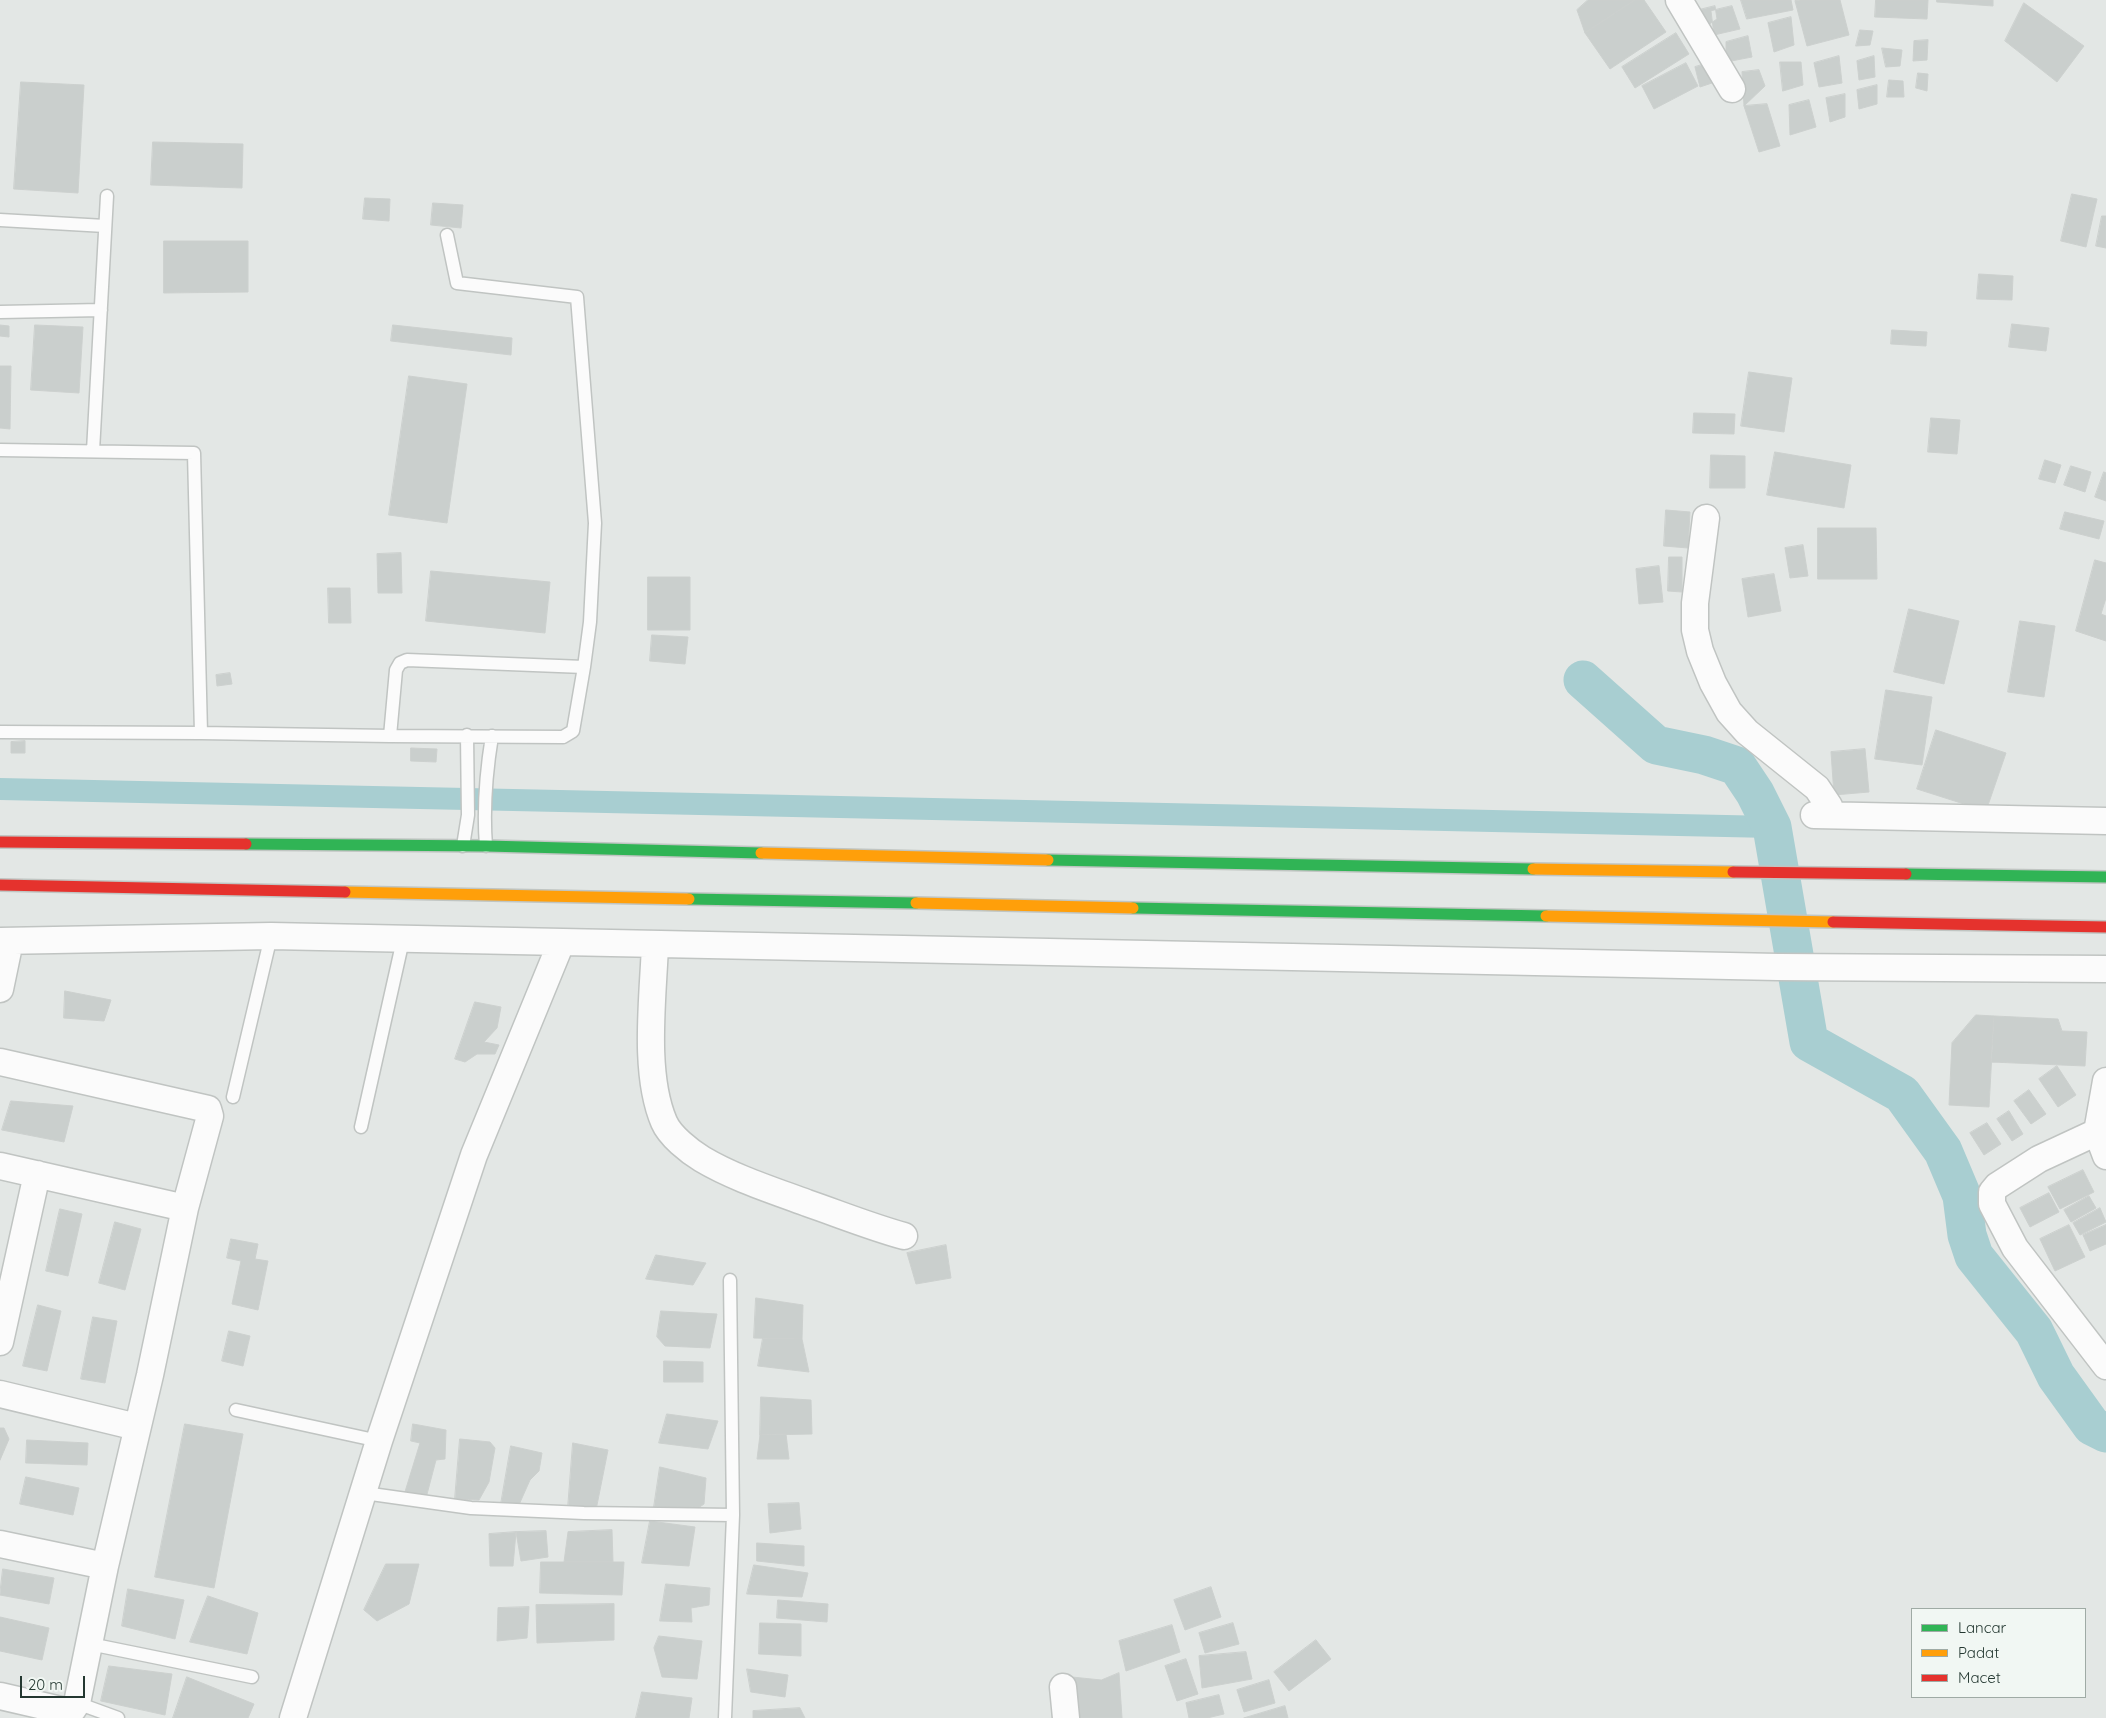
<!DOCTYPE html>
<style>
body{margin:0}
#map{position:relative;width:2106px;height:1718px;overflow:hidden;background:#e3e7e5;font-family:Quicksand,sans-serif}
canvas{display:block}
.legend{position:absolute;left:1911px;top:1608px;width:175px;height:90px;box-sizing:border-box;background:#f1f7f3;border:1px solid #9faba5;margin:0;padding:6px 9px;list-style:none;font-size:15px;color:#243831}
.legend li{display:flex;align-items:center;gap:10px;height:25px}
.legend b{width:25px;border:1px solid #9faba5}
.scale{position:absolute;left:20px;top:1676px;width:65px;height:22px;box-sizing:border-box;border:2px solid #243831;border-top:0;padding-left:6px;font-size:15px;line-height:18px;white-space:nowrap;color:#243831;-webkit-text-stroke:4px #f1f7f3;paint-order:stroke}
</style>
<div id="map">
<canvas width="2106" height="1718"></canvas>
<ul class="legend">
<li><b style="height:6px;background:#30b455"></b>Lancar</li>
<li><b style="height:6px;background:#ff9f0a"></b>Padat</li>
<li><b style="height:6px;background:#e5322d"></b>Macet</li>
</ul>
<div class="scale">20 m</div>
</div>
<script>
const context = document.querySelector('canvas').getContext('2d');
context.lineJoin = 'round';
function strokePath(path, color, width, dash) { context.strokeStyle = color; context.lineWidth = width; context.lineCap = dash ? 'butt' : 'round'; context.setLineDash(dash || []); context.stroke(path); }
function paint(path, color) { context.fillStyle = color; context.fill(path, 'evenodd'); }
const canal = new Path2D(`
 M0,789L1772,827`);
const river = new Path2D(`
 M1583,680L1656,745L1704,755L1737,766L1755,793L1772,827L1809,1042L1902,1094L1943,1151L1962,1196L1967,1235L1974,1256L2034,1331L2056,1376L2092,1426L2106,1433`);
const building = new Path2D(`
 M1588,0H1635L1585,33L1577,10Z
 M1635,0H1644L1666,32L1610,69L1585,33Z
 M1741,0H1791L1793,10L1747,19Z
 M1800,0H1840L1849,35L1807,46L1795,1Z
 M1876,0H1928L1927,19L1875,17Z
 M1937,0H1993V6L1937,2Z
 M2024,3L2084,46L2057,82L2005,41Z
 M1715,6L1717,19L1699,31L1695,11Z
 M1732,6L1740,29L1714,35L1711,11Z
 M1791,17L1794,45L1774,52L1768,23Z
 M1860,30L1873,31L1870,45L1856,46Z
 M1676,33L1689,54L1635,88L1622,67Z
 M1748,36L1752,57L1726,62V42Z
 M1928,40L1927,60L1913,61L1914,41Z
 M1882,48L1902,50L1900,66L1886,67Z
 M1839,56L1842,83L1819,87L1814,63Z
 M1874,56L1875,77L1859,80L1857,61Z
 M1712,62L1715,82L1700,87L1695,67Z
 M1780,62H1801L1803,85L1783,91Z
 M1686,63L1698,86L1654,109L1642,86Z
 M1759,70L1765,86L1744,106L1742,72Z
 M1918,73L1928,74L1927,91L1916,88Z
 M1889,80L1903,81L1904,97H1887Z
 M21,82L84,85L78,193L14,189Z
 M1877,85V104L1859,109L1857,90Z
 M1845,94V117L1830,122L1826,98Z
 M1809,100L1816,127L1790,135L1789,105Z
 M1767,104L1780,146L1759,152L1744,106Z
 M153,142L243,144L242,188L151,185Z
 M2072,194L2097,199L2086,247L2061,241Z
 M365,198L390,199L389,221L363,219Z
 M433,203L463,205L461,228L431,225Z
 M2102,216H2106V248L2096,246Z
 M164,241H248V292L164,293Z
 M1979,274L2013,276L2012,300L1977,299Z
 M2012,324L2049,328L2046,351L2009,347Z
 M0,325L9,326V337L0,336Z
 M35,325L83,327L79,393L31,390Z
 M393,325L512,338L511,355L391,341Z
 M1892,330L1927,332L1926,346L1891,344Z
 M0,366H11L10,429L0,428Z
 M1749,372L1792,378L1784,432L1741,426Z
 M409,376L467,384L447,523L389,515Z
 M1694,413L1735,414L1734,434L1693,433Z
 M1931,418L1960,420L1957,454L1928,452Z
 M1775,452L1851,465L1844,508L1767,495Z
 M1711,455L1745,456V488H1710Z
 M2045,460L2061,465L2055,483L2039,479Z
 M2071,466L2091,472L2085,492L2064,485Z
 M2104,472L2106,473V501L2095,497Z
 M1666,510L1690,512L1688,548L1664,546Z
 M2065,512L2104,521L2099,539L2060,529Z
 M1818,528H1876L1877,579H1818Z
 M1803,545L1808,576L1790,578L1785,548Z
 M401,553L402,593H378L377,554Z
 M1669,557H1682V592L1668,591Z
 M2095,560L2106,563V598L2101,614L2106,616V641L2076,631Z
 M1659,566L1663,602L1639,604L1636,569Z
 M431,571L550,582L545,633L426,621Z
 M1774,574L1781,611L1748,617L1742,579Z
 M648,577H690V630H648Z
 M328,588H350L351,623H329Z
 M1909,609L1959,621L1944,684L1894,672Z
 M2020,621L2055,626L2044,697L2008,692Z
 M652,635L688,637L685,664L650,661Z
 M230,673L232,684L217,686L216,675Z
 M1886,690L1932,697L1922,765L1875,759Z
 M1936,730L2006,753L1986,811L1917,789Z
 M25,741V753H11V742Z
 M411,748L437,749L436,762L411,761Z
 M1865,749L1869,792L1834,795L1831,752Z
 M65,991L111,1000L104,1021L64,1018Z
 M475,1002L501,1007L497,1028L484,1042L499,1045L495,1054H477L465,1062L455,1059Z
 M1976,1015L1994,1016L1989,1107L1949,1105L1952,1043Z
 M1994,1016L2058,1019L2062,1031L2087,1032L2085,1066L1991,1062Z
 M2057,1066L2076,1095L2058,1107L2039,1079Z
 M2029,1090L2046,1114L2031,1124L2014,1101Z
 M11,1101L73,1106L64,1142L2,1130Z
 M2009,1111L2023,1134L2012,1141L1997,1119Z
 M1987,1123L2001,1144L1984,1155L1970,1133Z
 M2083,1170L2094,1192L2060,1209L2048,1187Z
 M2049,1193L2059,1212L2030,1227L2020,1208Z
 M2089,1196L2096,1208L2071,1222L2064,1210Z
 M2100,1208L2106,1222L2080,1235L2073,1223Z
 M60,1209L82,1214L68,1276L46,1271Z
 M115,1222L141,1229L125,1290L99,1283Z
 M2069,1225L2085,1257L2055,1271L2040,1239Z
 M2106,1225V1244L2090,1251L2083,1235Z
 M231,1239L258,1244L255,1259L268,1261L258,1310L232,1304L241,1261L227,1258Z
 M946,1245L951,1278L916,1284L907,1253Z
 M656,1255L706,1263L693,1285L646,1279Z
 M756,1298L803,1305L802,1339L754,1338Z
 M38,1305L61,1311L47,1371L23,1366Z
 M661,1311L717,1314L710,1348L665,1346L657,1337Z
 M93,1317L117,1321L105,1383L81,1379Z
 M229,1331L250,1336L243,1366L222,1361Z
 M763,1338L802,1339L809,1372L758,1366Z
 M664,1361L703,1362V1382H664Z
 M761,1397L811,1400L812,1434L760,1435Z
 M667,1414L718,1421L708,1449L659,1443Z
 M185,1424L243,1434L214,1588L155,1577Z
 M413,1424L446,1430L445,1459L436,1460L426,1498L404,1495L420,1443L411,1441Z
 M0,1428H4L9,1439L0,1460Z
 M786,1434L789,1459H757L760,1435Z
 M460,1439L490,1442L495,1448L489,1482L479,1500L455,1499Z
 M27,1440L88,1443L87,1465L26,1463Z
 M573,1443L608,1450L596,1510L568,1508Z
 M511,1446L542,1453L539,1471L530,1480L518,1507L501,1504Z
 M660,1467L706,1478L704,1504L691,1513L654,1507Z
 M26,1477L79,1488L73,1515L20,1504Z
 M799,1503L801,1529L770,1533L768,1504Z
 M650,1521L695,1527L689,1566L642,1563Z
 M612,1530L613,1562H564L568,1532Z
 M546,1531L548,1557L521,1561L516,1532Z
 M516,1532L513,1566H490L489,1534Z
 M757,1543L804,1546V1566L757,1561Z
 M541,1562H624L622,1595L540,1593Z
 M386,1564H419L409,1604L377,1621L364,1610Z
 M754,1565L808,1573L802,1597L747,1594Z
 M3,1569L54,1578L49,1604L0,1595Z
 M666,1584L710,1588L709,1605L691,1608L692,1622L660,1621Z
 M1211,1587L1221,1617L1185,1630L1174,1600Z
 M128,1589L184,1600L175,1639L122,1626Z
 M208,1596L258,1613L247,1654L190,1642Z
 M778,1600L828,1604L827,1622L777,1618Z
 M614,1604V1640L537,1643L536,1605Z
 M529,1607L527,1638L497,1641L498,1608Z
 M0,1617L49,1628L42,1660L0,1651Z
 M760,1623L801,1624V1656L759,1654Z
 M1233,1623L1239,1644L1205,1653L1199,1633Z
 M1172,1625L1180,1652L1126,1671L1119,1641Z
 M659,1636L702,1641L697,1679L662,1677L654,1648Z
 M1316,1640L1331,1659L1289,1691L1274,1672Z
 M1246,1652L1252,1679L1202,1688L1199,1656Z
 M1186,1659L1198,1694L1177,1701L1165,1666Z
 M109,1666L172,1674L165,1715L101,1701Z
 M747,1669L788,1675L785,1697L751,1692Z
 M1119,1673L1122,1718H1080L1072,1677L1101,1680Z
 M187,1677L254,1704L248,1718H173Z
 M1269,1680L1275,1703L1244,1712L1237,1690Z
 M642,1692L692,1698L689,1718H636Z
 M1219,1695L1224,1714L1207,1718H1189L1186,1703Z
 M1285,1706L1288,1718H1244Z
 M800,1708L805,1718H753V1711Z`);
const lane = new Path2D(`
 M0,220L105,226
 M447,235L457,283L577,297L595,523L590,622L584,667
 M0,312L101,310
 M0,450L194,453L201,733
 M93,451L107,196
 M407,660L584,667L573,731L563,737L390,736L396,670L400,663Z
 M0,732L201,733L390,736
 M463,846L468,815L467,735
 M486,846C483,809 486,773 492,736
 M233,1097L271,936
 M361,1127L403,940
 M236,1410L379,1441
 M364,1493L471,1508L584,1513L733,1515L730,1280
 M90,1644L252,1677
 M77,1703L118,1718
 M725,1718L733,1515`);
const street = new Path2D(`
 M1679,0L1732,89
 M1706,518L1695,603V630L1700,651L1713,683L1729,712L1747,732L1817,788L1829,806L1830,815
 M1814,815L2106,821
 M0,941L271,936L1778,967L2106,969
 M655,945C653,998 643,1073 664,1122C670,1136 689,1151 702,1159C734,1178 772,1190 807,1203C839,1214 871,1227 904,1236
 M0,989L10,941
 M0,1062L208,1109L210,1116L185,1208L150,1375L105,1566L77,1703L73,1709L65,1711L0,1696
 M2106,1081L2097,1132L2106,1156
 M2097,1132L2039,1159L1997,1186L1992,1192V1204L2015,1248L2106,1366
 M0,1166L185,1208
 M0,1342L37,1174
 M0,1394L137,1427
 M0,1544L105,1566
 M1063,1687L1066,1718
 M293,1718L379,1441L474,1155L561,943`);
const fast = new Path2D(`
 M246,844L486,846L761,853
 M1048,860L1533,869
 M1906,874L2106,877
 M689,899L916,903
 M1133,908L1546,916`);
const slow = new Path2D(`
 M761,853L1048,860
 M1533,869L1733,872
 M345,892L689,899
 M916,903L1133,908
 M1546,916L1833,922`);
const jam = new Path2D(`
 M0,842L246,844
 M1733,872L1906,874
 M0,885L345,892
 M1833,922L2106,927`);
strokePath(canal, '#a8ced1', 22);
strokePath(river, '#a8ced1', 39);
paint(building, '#cacfcd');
strokePath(building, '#ccd0ce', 1);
strokePath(lane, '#c0c4c2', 15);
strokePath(street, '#c0c4c2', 29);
strokePath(fast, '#c0c5c2', 14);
strokePath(slow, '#c0c5c2', 14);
strokePath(jam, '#c0c5c2', 14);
strokePath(lane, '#fbfbfb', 12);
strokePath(street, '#fbfbfb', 26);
strokePath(fast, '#30b455', 11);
strokePath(slow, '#ff9f0a', 11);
strokePath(jam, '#e5322d', 11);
</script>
